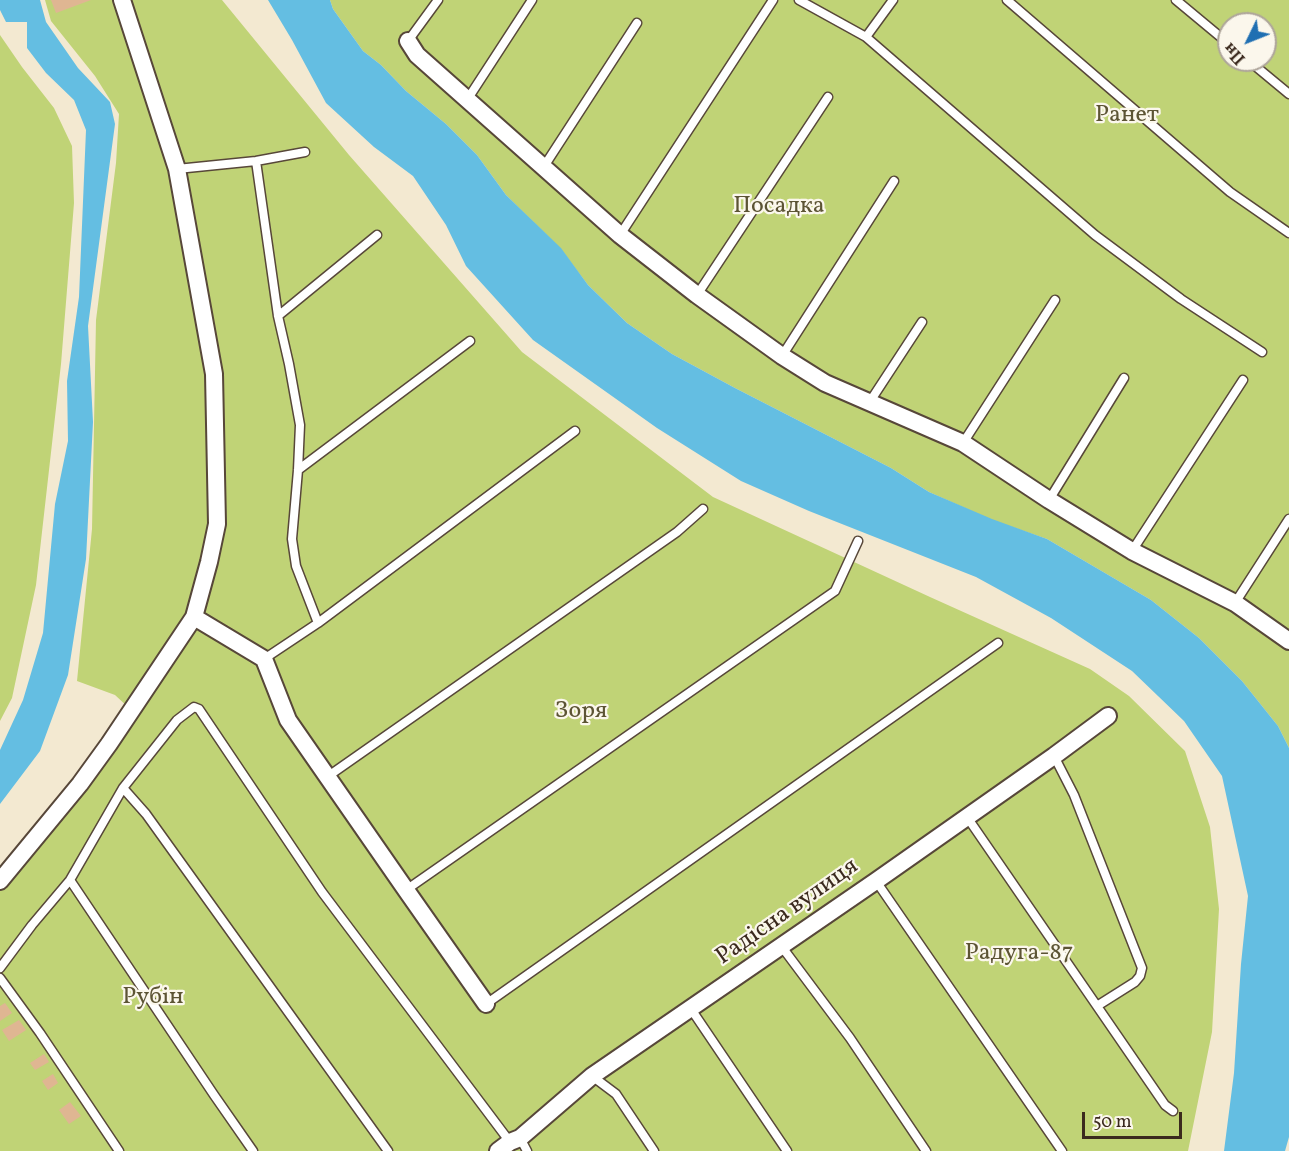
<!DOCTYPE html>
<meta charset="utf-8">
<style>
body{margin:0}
#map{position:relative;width:1289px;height:1151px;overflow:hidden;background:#f3e9d1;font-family:Vollkorn,serif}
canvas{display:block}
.north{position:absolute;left:1217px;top:12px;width:60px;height:60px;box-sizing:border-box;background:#fbf7ec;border:2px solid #aea59a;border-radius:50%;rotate:227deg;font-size:16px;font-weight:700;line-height:24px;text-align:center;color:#3b2a1e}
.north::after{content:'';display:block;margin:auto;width:21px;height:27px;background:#1f6fb2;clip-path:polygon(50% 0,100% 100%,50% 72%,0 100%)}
.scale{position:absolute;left:1082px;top:1112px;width:100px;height:27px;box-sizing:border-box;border:3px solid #3b2a1e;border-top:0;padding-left:8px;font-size:18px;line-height:21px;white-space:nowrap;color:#3b2a1e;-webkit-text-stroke:4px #fbf7ec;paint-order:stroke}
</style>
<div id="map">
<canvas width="1289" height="1151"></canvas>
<div class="north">Пн</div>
<div class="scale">50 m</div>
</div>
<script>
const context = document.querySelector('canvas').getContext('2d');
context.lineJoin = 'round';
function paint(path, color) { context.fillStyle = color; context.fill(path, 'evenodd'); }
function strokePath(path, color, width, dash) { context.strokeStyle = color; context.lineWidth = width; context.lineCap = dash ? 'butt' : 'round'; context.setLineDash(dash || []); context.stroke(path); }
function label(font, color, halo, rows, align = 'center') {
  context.font = font + ' Vollkorn,serif'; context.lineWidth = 4.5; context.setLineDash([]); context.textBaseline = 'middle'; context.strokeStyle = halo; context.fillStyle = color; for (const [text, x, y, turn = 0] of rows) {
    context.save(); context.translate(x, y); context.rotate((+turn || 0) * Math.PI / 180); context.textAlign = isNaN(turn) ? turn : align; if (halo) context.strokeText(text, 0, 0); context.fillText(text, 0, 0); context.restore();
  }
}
const green = new Path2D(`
 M45,0H222L349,155L522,352L713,497L930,597L1090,669L1129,696L1185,751L1210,827L1219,909L1212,1032L1188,1151H0V874L129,708L115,695L77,681L92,529L96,320L116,163L119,114L95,76L51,21Z
 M330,0H1289V748L1278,726L1242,681L1199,638L1151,600L1047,539L992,520L929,492L891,468L735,388L672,354L627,323L588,285L560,248L506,195L477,155L446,124L406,91L381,65L363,51L333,9ZM1229,24H1265V60H1229Z
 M0,35L22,67L54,108L72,146L74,203L61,364L36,585L12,698L0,721Z`);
const water = new Path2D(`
 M0,0H40L46,22L78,68L110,102L115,124L88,326L93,422L86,559L68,675L40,751L0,804V750L23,700L43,633L55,504L68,441L67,381L79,297L86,130L74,100L46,73L27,48V22H6L0,10Z
 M268,0H330L333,9L363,51L381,65L406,91L446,124L477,155L506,195L561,248L588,285L627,323L672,354L735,388L891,468L929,492L992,519L1047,539L1151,600L1199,638L1242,681L1278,726L1289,748V1137L1285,1151H1224L1234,1073L1241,964L1248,896L1222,776L1184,721L1132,671L1051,618L976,577L809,511L741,481L657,428L533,340L466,266L446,225L413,176L374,147L326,103L292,40Z`);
const building = new Path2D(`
 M51,0H91L56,13Z
 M5,1003L12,1013L0,1021V1006Z
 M19,1020L26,1030L9,1041L2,1030Z
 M44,1054L49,1062L35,1070L30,1063Z
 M53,1074L58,1083L48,1090L42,1081Z
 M70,1102L81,1116L69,1124L59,1110Z`);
const service = new Path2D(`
 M799,0L866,37L1095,235L1181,299L1262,352
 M1007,0L1230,192L1289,233
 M1176,0L1229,44
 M866,37L893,0
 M408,41L438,0
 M1248,60L1289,94
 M467,100L532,0
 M256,161L278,316L289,364L300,425L298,470L292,539L296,566L318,623
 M543,168L637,23
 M177,169L256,161L305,152
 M620,235L773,0
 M697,295L828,97
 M278,316L377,235
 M782,356L894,181
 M869,403L922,322
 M963,443L1055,300
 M298,470L470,341
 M1049,500L1124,378
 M1132,551L1243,380
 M1235,603L1289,519
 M264,659L318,623L575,431
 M1054,756L1074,795L1142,968L1140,976L1135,982L1097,1006
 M327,777L677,532L703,509
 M123,788L146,814L388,1151
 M967,817L1165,1105L1173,1111
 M70,880L214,1095L253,1151
 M876,881L1062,1151
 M406,890L835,591L858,541
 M782,947L850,1038L926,1151
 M0,968L32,925L70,880L123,788L177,720L194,707L199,709L322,892L510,1142
 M0,978L40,1033L119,1151
 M486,1004L998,643
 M691,1009L787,1151
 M592,1076L616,1094L654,1151
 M520,1138L527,1151`);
const minor = new Path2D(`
 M408,41L417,55L620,235L697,295L782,356L825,383L963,443L1049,500L1132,551L1235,603L1289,641
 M194,617L264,659L288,720L406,890L486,1004
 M0,881L80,784L109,744L194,617L209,562L217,524L214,374L177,169L122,0
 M498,1151L510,1142L520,1138L592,1076L876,881L1054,756L1108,716`);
const parkNames = [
 ["Ранет",1127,117],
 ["Посадка",779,208],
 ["Зоря",581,713],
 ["Радуга-87",1019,955],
 ["Рубін",153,999]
];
const streetNames = [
 ["Радісна вулиця",788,913,-35]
];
paint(green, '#c0d376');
paint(water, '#64bee2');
paint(building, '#dfb692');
strokePath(service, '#574739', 11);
strokePath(minor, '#574739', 20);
strokePath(service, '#fff', 8);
strokePath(minor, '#fff', 16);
label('24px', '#5c5434', '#fbf7ec', parkNames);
label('24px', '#3b2a1e', '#fbf7ec', streetNames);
</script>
